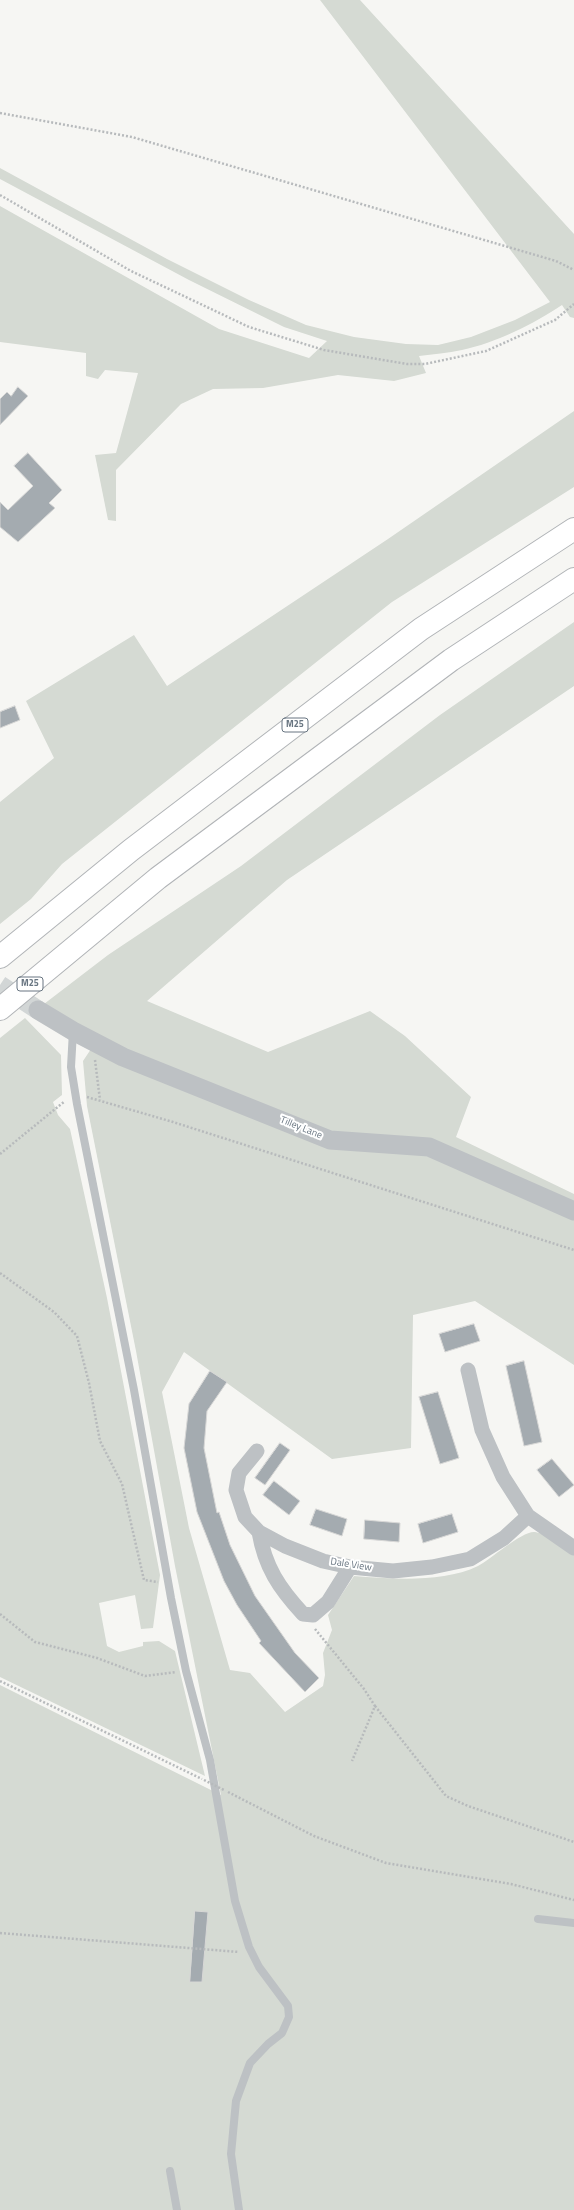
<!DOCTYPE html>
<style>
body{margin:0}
canvas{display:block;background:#f6f6f3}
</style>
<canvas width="574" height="2210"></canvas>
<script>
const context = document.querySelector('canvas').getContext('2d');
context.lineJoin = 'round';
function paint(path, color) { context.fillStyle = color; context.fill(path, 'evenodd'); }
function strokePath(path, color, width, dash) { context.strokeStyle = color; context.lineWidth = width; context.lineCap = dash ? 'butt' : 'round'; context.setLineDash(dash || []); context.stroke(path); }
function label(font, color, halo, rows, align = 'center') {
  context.font = font + ' "Titillium Web",sans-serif'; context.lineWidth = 4; context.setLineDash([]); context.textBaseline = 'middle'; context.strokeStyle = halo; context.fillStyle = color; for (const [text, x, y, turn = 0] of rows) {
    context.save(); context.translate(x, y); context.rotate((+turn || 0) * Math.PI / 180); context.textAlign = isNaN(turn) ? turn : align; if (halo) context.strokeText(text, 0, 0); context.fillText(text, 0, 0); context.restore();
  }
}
const green = new Path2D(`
 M320,0H360L574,234V318L570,317L562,305C534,324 495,343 462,350C448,353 433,354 419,356L426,373L394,381L338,375L263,388L213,389L181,404L116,470V521L108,520L95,455L116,453L138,373L105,370L98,379L86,376V353L0,342V206L219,329L309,358L327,341L284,327L189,280L0,179V168L167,259L249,300L306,325L354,337L406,344L438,345L471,337L515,320L550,302Z
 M574,411V487L392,602L62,864L31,899L0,924V802L54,758L26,701L134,635L167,686L388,539Z
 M574,622V686L287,880L147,1001L268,1052L370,1011L405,1036L471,1097L456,1137L574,1194V1365L475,1301L413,1315L411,1448L332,1459L184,1352L162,1392L189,1528L230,1670L250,1673L285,1712L323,1686L325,1675L323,1653L332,1630L328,1615L354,1576C392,1579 443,1583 478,1566C491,1559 523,1530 535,1532C549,1534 563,1548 574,1555V2210H0V1685L221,1795L175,1566L136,1351L87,1106L83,1061L99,1037L44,1004L108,955L241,866L440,715Z
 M25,1018L61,1055L62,1095L53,1102L58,1115L70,1129L107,1298L160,1575L153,1628L141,1629L135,1595L99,1603L107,1646L119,1652L143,1646V1642L159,1641L175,1651L205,1776L0,1677V1038Z`);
const building = new Path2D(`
 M18,387L28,396L0,425V399L7,392L11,396Z
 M28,453L62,490L49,503L55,508L18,542L0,527V502L8,510L33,486L14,466Z
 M15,706L20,720L0,728V712Z
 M474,1324L480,1341L445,1352L439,1334Z
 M524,1361L542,1442L524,1446L506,1366Z
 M210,1371L227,1382L207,1411L204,1448L217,1513L219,1512L230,1545L255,1596L295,1653L319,1678L305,1692L259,1643L261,1641L237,1605L224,1581L197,1512L184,1448L189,1404Z
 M438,1392L459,1458L440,1464L419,1397Z
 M280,1443L290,1450L265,1485L255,1478Z
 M552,1459L574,1485L559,1497L537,1470Z
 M274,1481L300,1501L289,1515L263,1495Z
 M316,1509L347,1519L342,1536L310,1525Z
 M452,1514L458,1532L423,1543L418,1524Z
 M365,1520L400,1523L399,1542L364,1539Z
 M195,1911L208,1912L202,1982H190Z`);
const tertiaryTunnel = new Path2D(`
 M0,985L38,1010`);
const path = new Path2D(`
 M0,113L132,137L556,261L574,270
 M0,195L131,271L249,327L324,350L407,364H425L486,351L555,320L574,304
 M95,1060L100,1100
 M87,1097L173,1122L574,1250
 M0,1154L65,1101
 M0,1273L54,1312L77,1336L89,1383L100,1441L122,1484L144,1580L158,1582
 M0,1614L35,1642L97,1658L145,1676L176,1672
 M315,1629L364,1689L375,1706L352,1761
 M0,1681L202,1779
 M375,1706L446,1796L468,1806L574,1842
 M228,1792L314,1836L386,1863L511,1884L574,1900
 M0,1933L239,1952`);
const service = new Path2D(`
 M73,1031L71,1067L77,1104L134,1390L171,1598L186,1671L210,1760L235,1901L249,1947L259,1967L288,2006L289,2017L282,2033L268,2044L250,2063L236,2101L231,2154L239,2210
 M538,1919L574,1923
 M170,2171L177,2210`);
const minor = new Path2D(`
 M468,1370L482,1430L503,1477L528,1516L574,1548
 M257,1451L239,1473L236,1490L245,1517L259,1532L285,1546L323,1561L350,1567L393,1571L432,1567L470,1559L504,1538L528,1516
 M259,1532C265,1567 279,1588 303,1614L313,1615L328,1602L350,1567`);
const tertiary = new Path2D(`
 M38,1010L73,1031L123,1057L330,1140L429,1147L574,1211`);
const motorway = new Path2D(`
 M0,957L131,850L421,629L574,529
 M0,1009L158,878L451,660L574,579`);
const pathBridge = new Path2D(`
 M204,1780L224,1790`);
const shields = [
 [295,725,26],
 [30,984,26]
];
const shieldNames = [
 ["M25",295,725],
 ["M25",30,984]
];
const streetNames = [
 ["Tilley Lane",301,1128,22],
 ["Dale View",351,1565,9]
];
paint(green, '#d5dad3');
paint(building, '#a4abb0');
strokePath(building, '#d7d7d6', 1);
strokePath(tertiaryTunnel, '#d2d6d6', 19, [19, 10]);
strokePath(motorway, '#b1b4b7', 24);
strokePath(path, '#b7babc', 2.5, [2, 2]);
strokePath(service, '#bdc1c4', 8);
strokePath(minor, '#bdc1c4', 15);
strokePath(tertiary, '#bdc1c4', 19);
strokePath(motorway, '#fff', 22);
strokePath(pathBridge, '#b7babc', 2.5, [2, 2]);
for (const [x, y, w] of shields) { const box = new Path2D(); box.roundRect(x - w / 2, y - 7, w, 14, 3); context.fillStyle = '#fff'; context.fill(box); strokePath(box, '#687581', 1); }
label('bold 9px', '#687581', null, shieldNames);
label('10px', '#687581', '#fff', streetNames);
</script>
